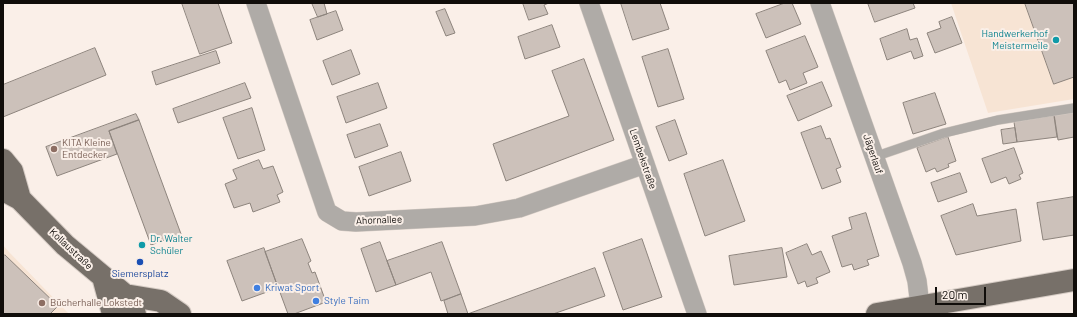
<!DOCTYPE html>
<meta charset="utf-8">
<style>
body{margin:0}
#map{position:relative;width:1077px;height:317px;overflow:hidden;background:#faefe8;font-family:Barlow,sans-serif}
canvas{display:block}
.frame{position:absolute;inset:0;border:4px solid #100d0a;pointer-events:none}
.scale{position:absolute;left:935px;top:287px;width:51px;height:18px;box-sizing:border-box;border:2px solid #100d0a;border-top:0;padding-left:5px;font-size:12px;line-height:14px;white-space:nowrap;color:#100d0a;-webkit-text-stroke:3px #faefe8;paint-order:stroke}
</style>
<div id="map">
<canvas width="1077" height="317"></canvas>
<div class="frame"></div>
<div class="scale">20 m</div>
</div>
<script>
const context = document.querySelector('canvas').getContext('2d');
context.lineJoin = 'round';
function paint(path, color) { context.fillStyle = color; context.fill(path, 'evenodd'); }
function strokePath(path, color, width, dash) { context.strokeStyle = color; context.lineWidth = width; context.lineCap = dash ? 'butt' : 'round'; context.setLineDash(dash || []); context.stroke(path); }
function label(font, color, halo, rows, align = 'center') {
  context.font = font + ' Barlow,sans-serif'; context.lineWidth = 4; context.setLineDash([]); context.textBaseline = 'middle'; context.strokeStyle = halo; context.fillStyle = color; for (const [text, x, y, turn = 0] of rows) {
    context.save(); context.translate(x, y); context.rotate((+turn || 0) * Math.PI / 180); context.textAlign = isNaN(turn) ? turn : align; if (halo) context.strokeText(text, 0, 0); context.fillText(text, 0, 0); context.restore();
  }
}
const commercial = new Path2D(`
 M951,3H1074V99L988,113Z
 M3,245L9,252L69,314H3Z`);
const building = new Path2D(`
 M182,3H218L232,43L200,54Z
 M312,3H324L327,14L318,17Z
 M523,3H549L544,5L548,14L529,20Z
 M621,3H660L669,29L633,40Z
 M785,3H792L801,24L766,38L756,14Z
 M868,3H913L915,8L875,22Z
 M1025,3H1074V77L1054,84Z
 M445,9L455,33L446,36L436,12Z
 M336,11L343,30L317,40L310,20Z
 M952,17L962,43L935,53L927,33L941,28L939,22Z
 M552,25L560,47L525,59L518,37Z
 M907,29L910,40L917,38L923,56L914,59L911,51L887,60L880,39Z
 M805,36L818,67L803,73L807,83L790,90L786,80L779,83L766,51Z
 M95,48L106,75L3,117V85Z
 M668,49L684,99L658,107L642,57Z
 M351,50L360,74L332,85L323,61Z
 M216,51L220,63L156,85L152,72Z
 M584,59L614,140L506,181L493,144L569,116L552,71Z
 M822,82L832,106L798,121L787,96Z
 M245,83L251,98L178,123L173,109Z
 M378,83L387,108L346,123L337,97Z
 M935,93L946,124L913,134L903,103Z
 M252,108L265,150L238,159L223,118Z
 M1074,111V137L1058,140L1054,114Z
 M136,114L139,120L109,131L117,154L57,176L46,147Z
 M1054,116L1057,137L1017,142L1014,122Z
 M139,120L181,234L151,245L109,131Z
 M675,120L687,154L669,161L656,127Z
 M380,124L388,146L355,158L347,135Z
 M821,126L826,139L830,138L841,167L836,169L841,182L822,189L801,133Z
 M1015,128L1017,142L1003,144L1001,130Z
 M948,137L956,161L948,164L949,167L937,172L935,168L926,172L917,148Z
 M1014,148L1023,173L1019,175L1021,179L1009,184L1006,177L991,183L982,159Z
 M401,152L411,181L369,196L359,167Z
 M259,160L263,169L273,166L283,192L277,195L280,202L253,212L250,203L234,208L225,184L237,179L233,170Z
 M723,160L745,221L705,236L684,174Z
 M960,173L967,192L938,202L931,183Z
 M1074,197V235L1043,240L1037,203Z
 M973,204L977,216L1016,209L1021,241L956,255L941,216Z
 M866,213L879,256L867,260L869,265L854,270L852,264L842,267L832,236L852,229L849,218Z
 M302,239L311,261L308,263L312,273L315,272L326,302L294,314H288L265,252Z
 M642,239L662,297L623,310L603,253Z
 M380,242L396,285L376,292L361,249Z
 M442,242L461,294L441,301L431,272L396,285L387,261Z
 M807,244L812,255L821,251L830,272L816,278L818,283L807,287L805,281L798,284L786,253Z
 M264,248L278,288L242,301L227,261Z
 M782,248L787,277L734,285L729,256Z
 M5,255L58,306L50,314H3V257Z
 M595,268L605,296L553,314H468Z
 M461,294L468,314H448L444,301Z`);
const lane = new Path2D(`
 M874,157L944,133L998,120L1074,108`);
const street = new Path2D(`
 M256,3L327,212L342,221L356,222L475,216L519,208L645,164
 M589,3L697,314
 M820,3L912,263L917,281L920,306`);
const primary = new Path2D(`
 M3,160L12,171L20,199
 M3,190L20,199L65,245L125,295L135,314
 M103,277L113,314
 M125,295L161,301L180,314
 M877,314L1074,280`);
const markers = [
 [1056,40,4,"#0f9aa8"],
 [54,149,4,"#8d6e63"],
 [142,245,4,"#0f9aa8"],
 [140,262,4,"#1a4fb4"],
 [257,288,4,"#3f7fe0"],
 [316,301,4,"#3f7fe0"],
 [42,303,4,"#8d6e63"]
];
const cultureNames = [
 ["Handwerkerhof",1048,34],
 ["Meistermeile",1048,46],
 ["Dr. Walter",150,239,"left"],
 ["Schüler",150,251,"left"]
];
const educationNames = [
 ["KITA Kleine",62,143],
 ["Entdecker",62,155],
 ["Bücherhalle Lokstedt",50,303]
];
const streetNames = [
 ["Jägerlauf",873,154,71],
 ["Lembekstraße",643,159,71],
 ["Ahornallee",379,220,-2],
 ["Kollaustraße",71,249,43]
];
const transitNames = [
 ["Siemersplatz",140,274]
];
const shopNames = [
 ["Kriwat Sport",265,288],
 ["Style Taim",324,301]
];
paint(commercial, '#f7e4d4');
paint(building, '#ccc1ba');
strokePath(building, '#8d847d', 1);
strokePath(lane, '#d5cbc4', 10);
strokePath(street, '#d5cbc4', 20);
strokePath(primary, '#d5cbc4', 24);
strokePath(lane, '#afaba7', 9);
strokePath(street, '#afaba7', 19);
strokePath(primary, '#777069', 22);
for (const [x, y, r, color] of markers) { const dot = new Path2D(); dot.arc(x, y, r, 0, 2 * Math.PI); context.fillStyle = color; context.fill(dot); strokePath(dot, '#faefe8', 1.5); }
label('10px', '#0d838f', '#faefe8', cultureNames, 'right');
label('10px', '#785e54', '#faefe8', educationNames, 'left');
label('10px', '#100d0a', '#faefe8', streetNames);
label('10px', '#164399', '#faefe8', transitNames);
label('10px', '#366cbe', '#faefe8', shopNames, 'left');
</script>
